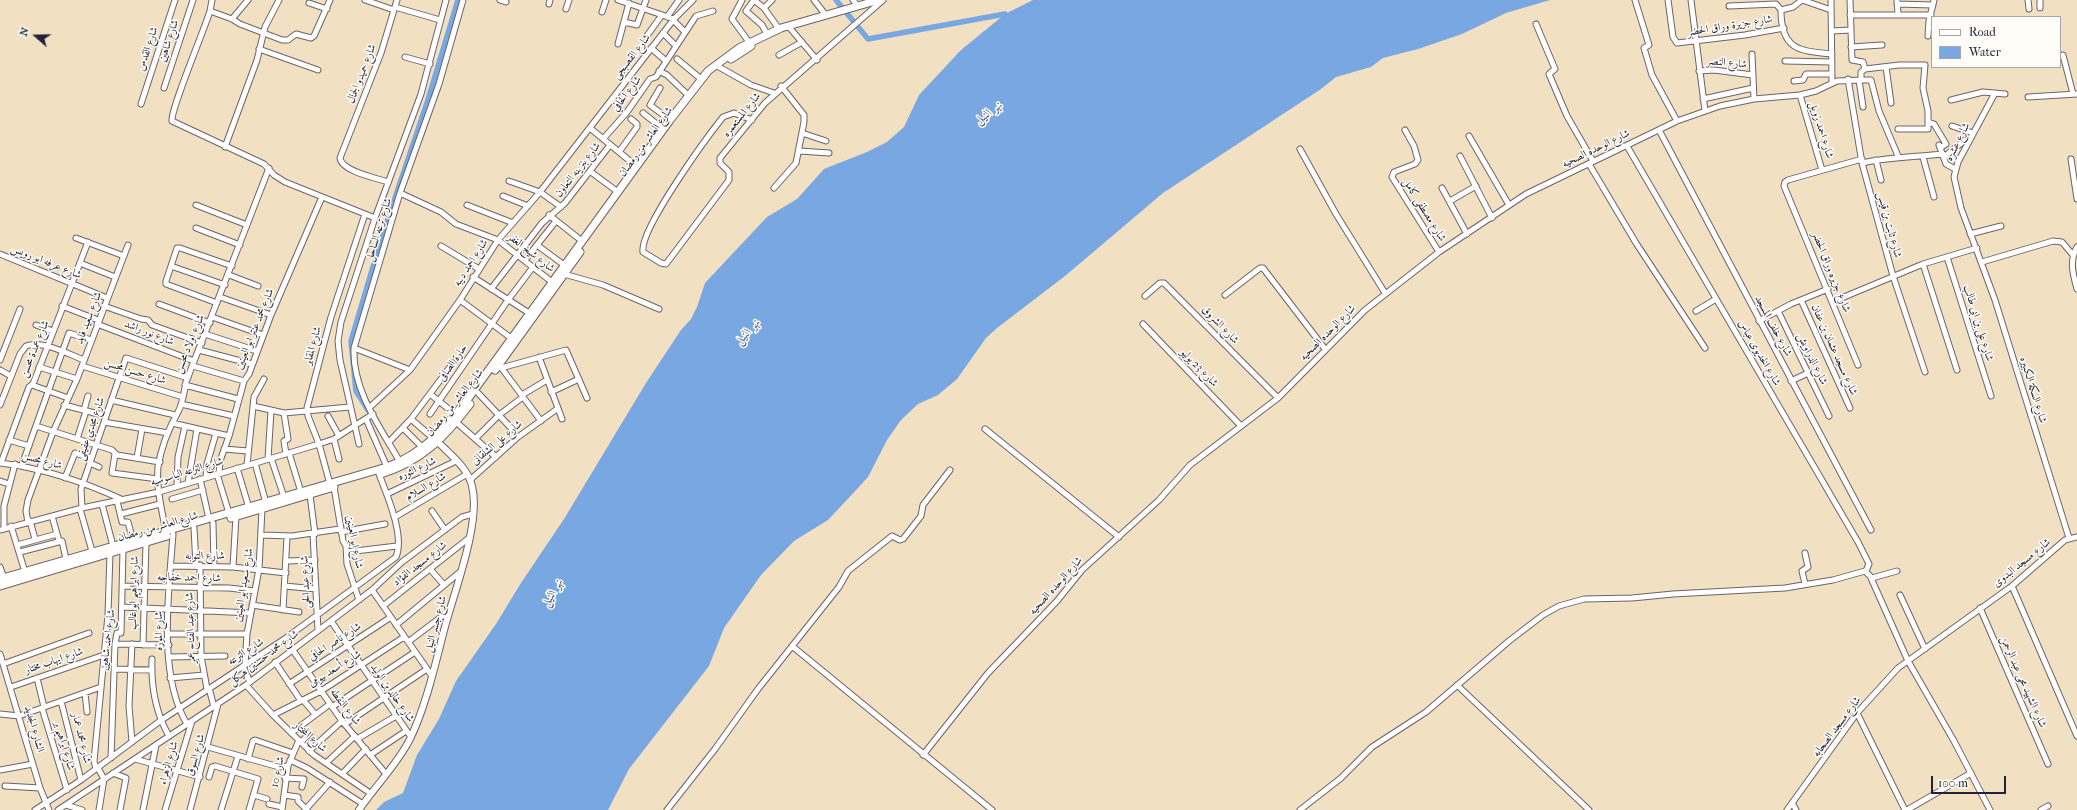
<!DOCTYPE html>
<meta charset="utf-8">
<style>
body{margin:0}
#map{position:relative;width:2077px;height:810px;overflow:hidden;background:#f2e0c2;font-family:"IM FELL French Canon",serif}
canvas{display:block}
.legend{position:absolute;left:1931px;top:16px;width:130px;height:52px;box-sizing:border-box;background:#fdfcf7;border:1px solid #a5a5ac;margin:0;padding:5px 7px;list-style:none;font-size:12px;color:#22223b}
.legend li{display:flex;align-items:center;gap:8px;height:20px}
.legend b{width:20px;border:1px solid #a5a5ac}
.north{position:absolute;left:16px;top:16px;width:40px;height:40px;-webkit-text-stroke:3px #fdfcf7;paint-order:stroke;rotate:290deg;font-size:11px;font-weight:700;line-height:16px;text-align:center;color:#22223b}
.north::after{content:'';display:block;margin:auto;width:14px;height:18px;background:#22223b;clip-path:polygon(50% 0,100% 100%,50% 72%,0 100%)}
.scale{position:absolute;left:1931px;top:776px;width:75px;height:18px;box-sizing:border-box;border:2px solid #22223b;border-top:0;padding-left:5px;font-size:12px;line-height:14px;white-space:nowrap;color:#22223b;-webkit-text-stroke:3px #fdfcf7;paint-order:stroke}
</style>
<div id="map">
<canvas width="2077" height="810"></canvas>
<ul class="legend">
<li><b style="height:5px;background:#fff"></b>Road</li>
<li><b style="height:11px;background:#79a7e2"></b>Water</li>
</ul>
<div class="north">N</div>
<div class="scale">100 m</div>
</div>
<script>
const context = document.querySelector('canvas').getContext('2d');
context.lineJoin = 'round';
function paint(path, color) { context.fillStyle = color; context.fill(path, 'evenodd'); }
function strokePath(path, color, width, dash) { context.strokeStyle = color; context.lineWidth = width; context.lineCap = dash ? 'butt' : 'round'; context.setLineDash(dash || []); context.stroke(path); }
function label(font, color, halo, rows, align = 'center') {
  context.font = font + ' "IM FELL French Canon",Amiri,serif'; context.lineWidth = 3; context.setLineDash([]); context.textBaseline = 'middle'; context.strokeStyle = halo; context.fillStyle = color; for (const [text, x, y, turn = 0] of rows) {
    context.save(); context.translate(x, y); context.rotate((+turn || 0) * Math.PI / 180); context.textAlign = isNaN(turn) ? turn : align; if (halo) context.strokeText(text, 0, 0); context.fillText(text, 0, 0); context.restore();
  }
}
const water = new Path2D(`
 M1033,0H1550L1506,13L1462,34L1418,49L1383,58L1371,67L1336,77L1321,89L1163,193L1065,276L997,328L986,338L957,379L938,395L918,404L901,420L887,440L868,477L857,489L828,520L794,541L761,575L724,628L709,666L629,769L608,810H376L384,802L403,793L417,755L439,719L456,681L496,624L521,583L564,519L646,383L681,330L691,319L697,307L705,283L767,217L797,199L824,169L867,152L887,142L904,127L919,95L961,50L1005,14Z`);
const canal = new Path2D(`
 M836,0L868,39L1005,14
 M368,410L356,391L351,341L381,240L427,103L458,0`);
const minor = new Path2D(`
 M212,0L210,11C205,28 170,111 172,121L264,164L274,175L285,182L375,218
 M365,0L394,10
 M500,0L506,2
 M618,0L674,19
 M742,0L732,19L749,42
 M754,0L746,11L762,25L767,34
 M754,0L764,8L779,29
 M814,0L825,14
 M853,0L857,5
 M1635,0L1649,45L1644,48L1652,75L1677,121
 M1668,0L1673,37L1677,43L1745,35L1784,28
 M1691,0L1705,111
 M1802,0L1793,7L1781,10C1781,50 1799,51 1832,54
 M1802,0L1831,10
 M1831,0L1832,83
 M1850,0L1852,60L1863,62L1865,69
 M1897,0L1898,14
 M2028,0L2029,9
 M309,3L327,9
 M549,4L550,0
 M1897,4L1933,5
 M1729,6L1776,4L1781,10
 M395,7L440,20
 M764,8L772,0
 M2040,8V0
 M566,9L569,0
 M210,11L232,19L240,24L282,40H288L296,34L311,38L314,36L330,0
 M602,12L606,0
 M1850,15H1931
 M667,17L679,0
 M232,19L248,0
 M673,20L685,32
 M624,22L637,25L646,0
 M1536,24L1555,69L1549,74L1567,116L1593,161
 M789,27L817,60
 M1832,31L1851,30
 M663,33L675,45
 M1928,36L1929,21L1934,0
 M646,37L662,15
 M618,44L629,3
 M1851,47L1882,45
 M651,48L666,61
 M259,49L318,70
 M1752,54L1754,99
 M779,55L802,42
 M2063,55L2073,94
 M405,57L430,64
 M677,59L701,79
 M1785,61L1832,62
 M719,67L751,85L774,93
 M1886,67L1891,103
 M659,71L667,75L688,95
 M1699,71L1714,70L1753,75
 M1848,79L1862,163L1893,276L1925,372
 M1859,80L1863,107
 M1861,80H1871L1879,111L1898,156
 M1794,81L1803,80L1806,74H1832
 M164,88L193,0
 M660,88L650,105L670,120
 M1995,93L1958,162L1954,177L1961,208L1995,300L2069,538
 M1800,95L1822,170
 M2028,97L2077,94
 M1703,99L1753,88
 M1951,100L1983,92L2005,94
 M141,104L175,0
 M643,113L663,129
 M752,120L734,113L723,117C707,137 639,230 643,252L661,263L666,264L729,180V172L720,163V158L765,103L883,0
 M1928,122L1934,124L1946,144L1940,148
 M1952,126L1973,133
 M590,128L636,166
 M1405,130L1414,146L1418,160L1415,164L1394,172L1392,177L1439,252
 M1659,130L1871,530
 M802,133L826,141
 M1469,136L1509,205
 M603,139L627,112L650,79L656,77L696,16L713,11
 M1939,145L1946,164L1955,169
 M1627,146L1858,542L1869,564L1866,571
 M225,147L257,60L265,27L279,0
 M1300,149L1336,214L1385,293
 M800,151L829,153
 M619,152L637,127V124L631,119
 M1460,156L1492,218
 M1923,157L1934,197
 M1944,157L1965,140
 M2071,159L2077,199
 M1876,160L1881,180
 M1862,163C1889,157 1916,157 1943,154
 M1589,164L1636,243L1705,348
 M591,172L618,192
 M509,181L540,192L561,207
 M388,182C376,178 341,171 340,158L381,53L397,0
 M774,188L796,163L804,122V115L781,86
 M1442,188L1467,234
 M400,193L441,212L456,224L498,240L552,282
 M503,196L528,206
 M1450,201L1476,186
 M196,205L247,225
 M467,205L513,223
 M549,215L582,241
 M196,228L240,245
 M1970,234L2001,226
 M76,238L124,256
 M537,245L564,265
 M441,246L479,269
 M2077,247C2069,261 2073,274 2077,289
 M0,254L107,298
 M1947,257L1991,396
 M525,260L556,221
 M1982,262L2053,241L2062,242L2073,255
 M80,263L115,277
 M1923,264L1957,370
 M171,266L225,285
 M564,274L603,285L659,309
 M229,275L258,286
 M473,277L529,313
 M491,289L542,223L565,203L610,145
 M1225,295L1260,268H1263L1325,349
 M1145,296L1160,283H1164L1278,398
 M220,297L271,315
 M460,300L511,338
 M1801,300L1850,408
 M1832,302L1923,264L1977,248
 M217,303L166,284V281L177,248H180L232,266
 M159,304L210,323
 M62,306L98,320
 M104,306L141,319L148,320L152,325L202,343
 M1696,311L1716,299
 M1778,311L1829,416
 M212,317L263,335
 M1759,321L1791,304L1828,289
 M97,324L194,361
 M1143,324L1241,426
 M36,325L53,331
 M205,334L257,351
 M354,348L410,370
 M199,350L252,364
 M539,357L562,419
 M0,360L20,309
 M1858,365L1784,186L1785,182L1788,180L1862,159
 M82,366L183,397
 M193,366L244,381
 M500,366L541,421
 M39,367L77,379
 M501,368L566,350L587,398
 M0,370L11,376
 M1791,381L1808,373
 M32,385L68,398
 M185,385L238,399
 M551,392L579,379
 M478,393L512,429
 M430,394L455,414
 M522,395L547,380
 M111,400L175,415
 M181,404L234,416
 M0,405L20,354L26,346C43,340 68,354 84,360
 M64,405L106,416
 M253,406L284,413L350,407
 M370,407L410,370L460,300L498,240L540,192L674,19L693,0
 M84,410L88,396
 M284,413L288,439L284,441L286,454
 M430,414L508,300L533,267
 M328,416L339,436
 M366,419L387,467
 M411,419L434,439
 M104,422L168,433
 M456,422L496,457
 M172,423L229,436
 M36,426L112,450L117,455L160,462
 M403,428L423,448
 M985,429L1119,537
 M77,439L86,411
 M334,439L339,459
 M475,439L499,415L523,397
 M9,440L29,446
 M389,442L411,419L453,363
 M359,444L340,360L338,341L341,322L375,218L421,94L446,0
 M224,449L248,451
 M289,453L301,492
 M115,454L112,473L158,479
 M137,458L142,429
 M271,458L284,497
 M268,459L271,411
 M400,462C380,427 352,390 354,348L400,193L439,84L463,0
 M0,463C42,468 84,482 123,500
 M1,463L29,387L33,384L88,242
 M90,463L99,467
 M255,463L266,503
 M22,465L69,333L91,340
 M247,465L254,397L264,379
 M237,468L249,508
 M219,473L220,461L229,436L244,381L249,374L271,315L322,197
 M217,474L229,513
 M206,477L207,464L216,433
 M65,478L75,453L91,458
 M200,479L209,519
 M470,480L518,437L557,409
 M0,481L9,484
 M188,483L197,429
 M330,484L319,444L308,416L307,408L331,317L365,214
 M177,486L178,457L185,426
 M334,487L343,541L346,546L347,564L359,600
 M387,494L456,461
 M310,495L315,534
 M172,499L203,490
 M117,501L122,522H128L133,541
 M102,504L113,546
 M82,508L81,489L126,358L188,378
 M80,509L92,551
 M432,511L445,530
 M121,514L160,504
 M52,516L59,541
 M395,517L467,474
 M30,521L35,539
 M28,522L26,511L28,500L53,432L77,379L128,245
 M213,523L214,566
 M11,526L25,572
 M194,528L196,565
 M4,529V506L15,464
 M0,530L82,508L159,492L319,444L334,439L373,414
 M166,532C162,511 156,488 158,467C161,448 169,428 178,412C183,403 184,392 186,382L269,168
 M341,532L385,524
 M173,534C169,591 157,674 187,724
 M313,534L318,630
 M261,535L292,536L340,529
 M17,545L57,534
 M20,552L62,541L66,559
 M347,552L397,546
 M1805,553L1808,567L1802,571L1805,584
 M287,561L315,560
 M200,565L201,656L207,689
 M171,566L233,567L286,573
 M0,567L4,578
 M233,567L236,516
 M430,569L444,585
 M1871,578L1908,661L1954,741L1990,810
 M122,586L229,588L255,591
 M285,586L316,589
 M2012,586L2077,736
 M372,590L432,676
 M1900,595L1925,649
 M252,605L299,612
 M383,606L469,538
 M122,607L251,613
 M1980,608L2048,764
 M283,610L287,537
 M331,621L411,737
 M396,625L460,572
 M169,634H247
 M408,642L449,611
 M116,644L169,645
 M143,645L146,543
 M792,646L992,810
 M292,649L342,721L386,774
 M0,654L40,788L49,810
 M169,657L225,656
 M152,659C151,686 155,712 169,736
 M275,662L301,701
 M3,664L89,633
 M245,664L247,634L259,569L262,509
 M243,666L250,682
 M114,669L152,670
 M37,678L44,707
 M170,678L204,675
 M289,684L391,617
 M246,685L273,715L314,755L370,793
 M1457,685L1589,810
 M11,687L104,655
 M209,688L214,707
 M85,693L87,712
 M303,700L315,714
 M61,701L81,780
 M332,707L415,652
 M42,708L67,790
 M1857,713L1905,810
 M0,714L19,716L101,687
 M273,715L321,691L404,637
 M345,724L427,669
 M291,733L330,704
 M357,739L396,716
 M132,742L129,706L132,644
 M301,742L309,734
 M208,747L279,767L288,766
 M309,751L342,721
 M370,755L406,731
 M923,755L988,673L1057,601L1082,570L1159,500L1190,465L1278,398L1365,310L1439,252L1526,194L1677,121L1720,106L1754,99L1800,95L1816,91L1837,81L1861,80V72L1865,69L1899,65H1925L1923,88L1928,111V129H1898
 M111,758L115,644L117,633H121L123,549
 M135,759L200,777
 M248,759L253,741L255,740L293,753
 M290,760L307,768L363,804
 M326,763L355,736
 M98,768L104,779L99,810
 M96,769L94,761L108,615L110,553
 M0,770L33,764
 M113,773L126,778L120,810
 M343,773L366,749
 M209,777L212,767L215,766L258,779L249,810
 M285,778L304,779L302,787
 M5,786L40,788
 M254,795L267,799
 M284,795L298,797V801L307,810
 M269,804L282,807
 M1793,804L1796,810
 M66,805L82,810
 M306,809L330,782
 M35,810L81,780L160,721L286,638L396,557C405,536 387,495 379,474
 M58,810L246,685L372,590L402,562L462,517L473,514
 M143,810L156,745
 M165,810L192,721
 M190,810L218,704
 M221,810L238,756
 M282,810L288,766L299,740
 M667,810L715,749L758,689L839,587L848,571L892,536L900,540L903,539L921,516L923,505L950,470
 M1300,810L1341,778L1372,747L1426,712L1509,641L1543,615L1559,606L1584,599L1632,598L1673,594L1785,588L1833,580L1865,571L1872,578L1897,571
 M1787,810L1857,713L1898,668L2012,586L2065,540L2077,537
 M1907,810L1971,773
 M2041,810L2048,806`);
const tertiary = new Path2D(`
 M359,810C375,786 397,765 410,739C427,704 436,660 446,623C456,587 481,521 472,486C468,467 448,453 435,439`);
const secondary = new Path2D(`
 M731,59L751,46
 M495,370L580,252
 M381,474C422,461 444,438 470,404
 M231,518L334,487
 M0,579L387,467C424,453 443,430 467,400L670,120L708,71L739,48L781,28L879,0
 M0,586L167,536`);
const streetNames = [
 ["شارع جزيرة وراق الحضر",1730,26,-9],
 ["شارع شاهين",169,41,-72],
 ["شارع القدس",148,49,-72],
 ["شارع القصبجى",632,57,-52],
 ["شارع النصر",1727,63,5],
 ["شارع حميدو الجمال",362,74,-69],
 ["شارع الحافي",627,94,-53],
 ["شارع المستعمره",742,115,-51],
 ["شارع احمد زويل",1821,130,73],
 ["شارع العاشر من رمضان",646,142,-54],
 ["شارع عشره",1958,142,-63],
 ["شارع الوحده الصحيه",1596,149,-26],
 ["شارع بنزينه التعاون",578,170,-52],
 ["شارع مصطفى كامل",1424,210,58],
 ["شارع ثابت بن قيس",1889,225,75],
 ["شارع ترعه الساحل",379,230,-73],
 ["شارع شيخ الغفر",531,253,38],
 ["شارع عرفه ابو رويس",46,262,22],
 ["شارع احمد ديبه",471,263,-57],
 ["شارع جزيره وراق الحضر",1831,272,68],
 ["شارع سعيد فايد",89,318,-69],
 ["شارع على بن ابى طالب",1978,323,73],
 ["شارع الشروق",1220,325,46],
 ["شارع خلف المسجد",1773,326,62],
 ["شارع محمد عنتر ابو العينين",255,329,-68],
 ["شارع نور راشد",149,333,21],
 ["شارع الوحده الصحيه",1328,333,-45],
 ["شارع اولاد محسن",190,344,-68],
 ["شارع المقابر",313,346,-75],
 ["شارع عمدة محسن",35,349,-68],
 ["شارع مسجد عثمان بن عفان",1834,350,66],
 ["شارع الخديوى عباس",1759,353,60],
 ["شارع الدراويش",1812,359,64],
 ["حارة الصافى",453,363,-55],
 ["شارع 23 يوليو",1199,368,46],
 ["شارع حسن محسن",135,372,17],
 ["شارع السكة الكبيره",2033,390,73],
 ["شارع العاشر من رمضان",455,403,-51],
 ["شارع مجدي عفيفى",91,429,-71],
 ["شارع على الشلقانى",497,443,-40],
 ["شارع محسن",42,461,15],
 ["شارع الثوره",417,469,-25],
 ["شارع الترعه الباسوسيه",187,472,-17],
 ["شارع السلام",426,487,-31],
 ["شارع العاشر من رمضان",158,527,-16],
 ["شارع ابو العينين",354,542,79],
 ["شارع التوبه",205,556],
 ["شارع مسجد البدوى",2022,563,-39],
 ["شارع مسجد الفؤاد",420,564,-38],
 ["شارع احمد خفاجه",189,578,1],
 ["شارع عبد الحى",306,582,-93],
 ["شارع سعيد ابو العينين",244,585,-81],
 ["شارع الوحده الصحيه",1056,586,-48],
 ["شارع ابراهيم ابو غالب",134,593,-88],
 ["شارع جسر النيل",436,624,-75],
 ["شارع عبد الفتاح عمر",191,628,-92],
 ["شارع الموزه",159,631,-90],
 ["شارع احمد شاهين",108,640,-83],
 ["شارع ناصر الحافي",335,642,-33],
 ["شارع الترعه",246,652,-33],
 ["شارع محمد حسنين هيكل",264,658,-37],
 ["شارع ايهاب مختار",54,661,-19],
 ["شارع أسعد بيومى",335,669,-32],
 ["شارع الشهيد محى عبد الرحمن",2023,682,66],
 ["شارع خالد بن الوليد",392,693,55],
 ["شارع النقطه",345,707,53],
 ["شارع مسجد الصحابه",1837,727,-53],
 ["الشارع الجديد",34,729,74],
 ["شارع المختار",310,737,42],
 ["شارع محمد عمار",81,738,76],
 ["شارع ابراهيم بر",64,746,74],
 ["شارع السوق",196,755,-74],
 ["شارع الزهراء",169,763,-74],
 ["شارع 10",278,772,-78]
];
const waterNames = [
 ["نهر النيل",989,113,-37],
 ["نهر النيل",748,332,-48],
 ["نهر النيل",553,593,-60]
];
paint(water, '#79a7e2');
strokePath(canal, '#79a7e2', 5.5);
strokePath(minor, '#6b646a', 7);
strokePath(tertiary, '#6b646a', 8);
strokePath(secondary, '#6b646a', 9);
strokePath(minor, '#fff', 5);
strokePath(tertiary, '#fff', 6);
strokePath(secondary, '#fff', 7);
label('11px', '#22223b', '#fdfcf7', streetNames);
label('italic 12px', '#45577e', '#fdfcf7', waterNames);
</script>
